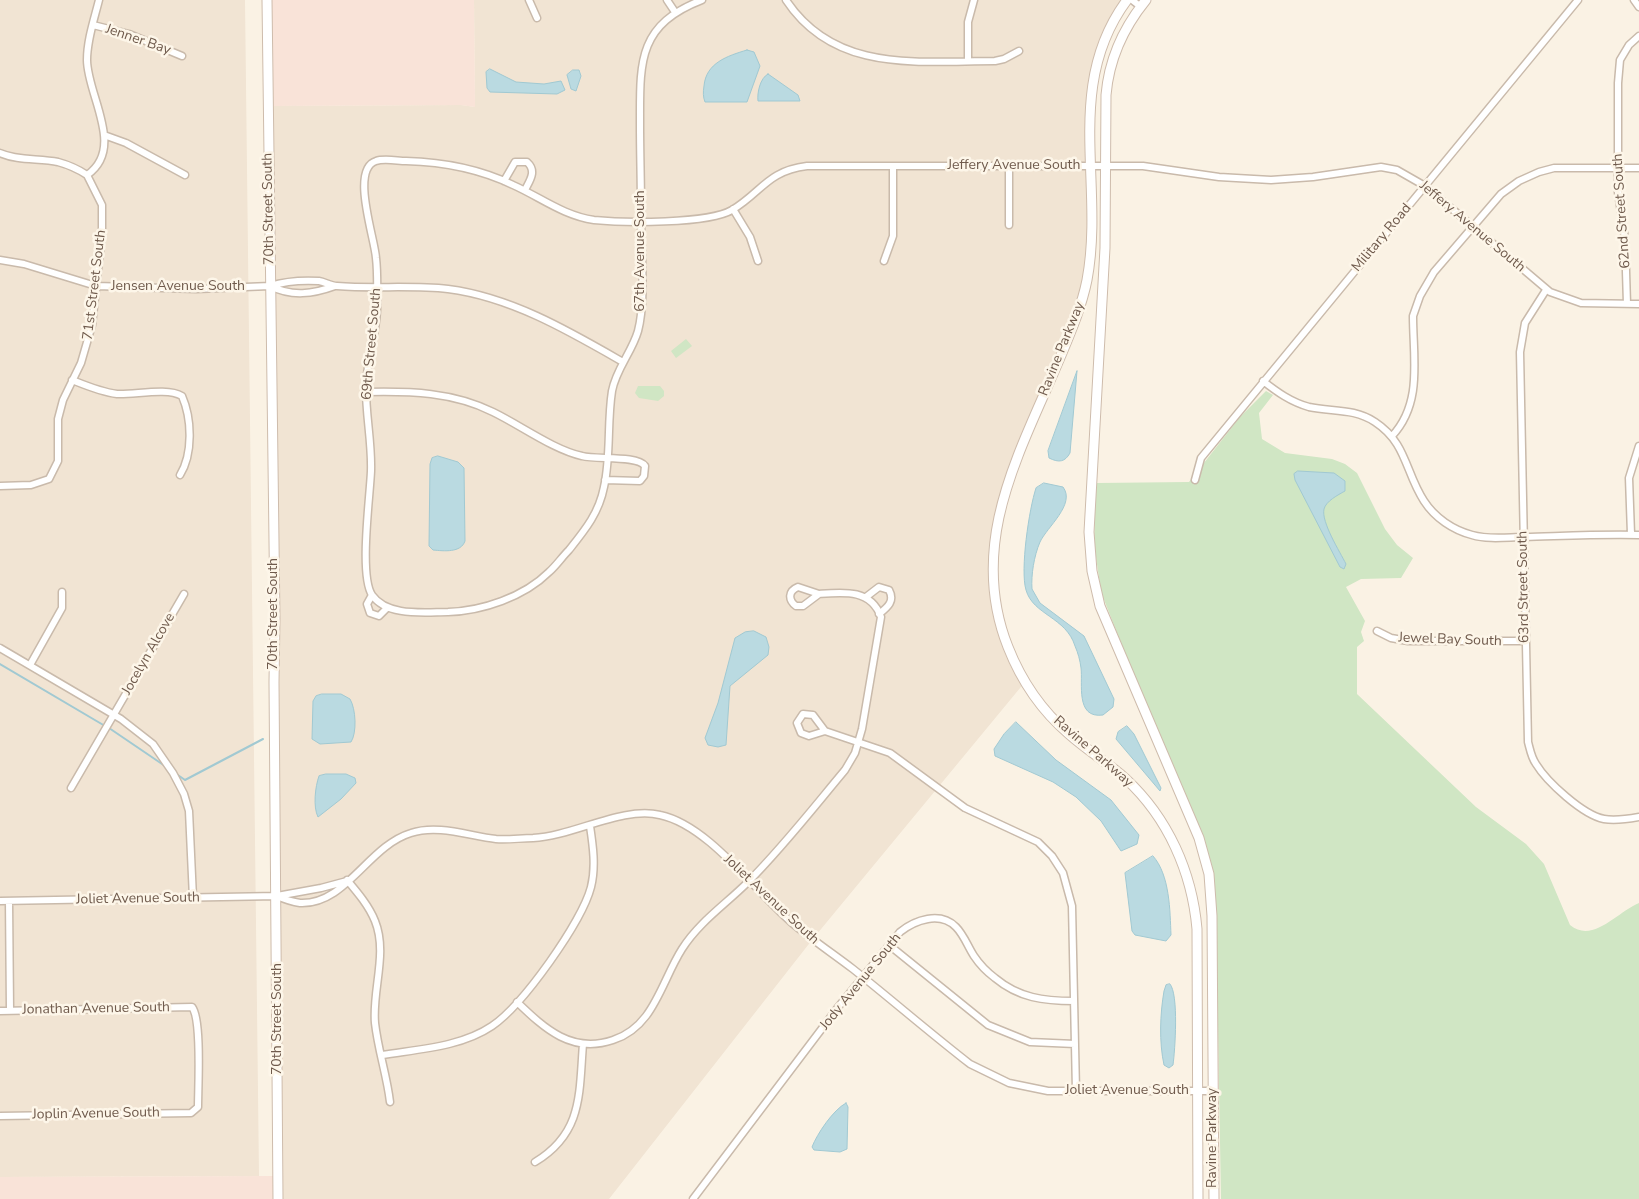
<!DOCTYPE html>
<style>
body{margin:0}
canvas{display:block;background:#faf2e4}
</style>
<canvas width="1639" height="1199"></canvas>
<script>
const context = document.querySelector('canvas').getContext('2d');
context.lineJoin = 'round';
function paint(path, color) { context.fillStyle = color; context.fill(path, 'evenodd'); }
function strokePath(path, color, width, dash) { context.strokeStyle = color; context.lineWidth = width; context.lineCap = dash ? 'butt' : 'round'; context.setLineDash(dash || []); context.stroke(path); }
function label(font, color, halo, rows, align = 'center') {
  context.font = font + ' "Nunito Sans",sans-serif'; context.lineWidth = 5; context.setLineDash([]); context.textBaseline = 'middle'; context.strokeStyle = halo; context.fillStyle = color; for (const [text, x, y, turn = 0] of rows) {
    context.save(); context.translate(x, y); context.rotate((+turn || 0) * Math.PI / 180); context.textAlign = isNaN(turn) ? turn : align; if (halo) context.strokeText(text, 0, 0); context.fillText(text, 0, 0); context.restore();
  }
}
const residential = new Path2D(`
 M0,0H245L259,1176L0,1177Z
 M474,0H1127L1095,67L1087,281L1000,505L995,602L1025,682L812,940L609,1199H278L268,106L461,105L475,107Z`);
const commercial = new Path2D(`
 M271,0H474L475,107L461,105L268,106Z
 M278,1176V1199H0V1177Z`);
const green = new Path2D(`
 M686,339L692,346L676,358L671,351Z
 M638,386H660L664,391V396L658,401L639,398L635,393Z
 M1266,391L1273,395L1259,413L1262,439L1285,453L1332,459L1345,464L1357,473L1385,529L1397,545L1413,558L1401,578L1361,579L1346,587L1365,621L1361,632L1364,641L1357,647V694L1476,807L1526,844L1544,864L1570,925C1593,944 1617,912 1639,903V1199H1221L1216,911L1213,878L1101,592L1094,543L1096,483L1189,482L1240,417Z`);
const water = new Path2D(`
 M747,50L754,52L760,66L747,102H705C703,97 703,92 704,86C706,63 727,56 747,50Z
 M490,69L516,82L544,84L561,81L565,90L557,94L490,92L487,88L486,72Z
 M573,70H579L581,76L576,91L571,89L567,75Z
 M768,74L798,95L800,101H758C757,93 760,78 768,74Z
 M1077,371L1070,453C1065,462 1059,463 1049,458L1048,451Z
 M438,456L458,462L464,468L465,541C461,553 444,551 433,550L429,546L430,464L432,458Z
 M1298,471L1334,473L1345,481V491C1338,495 1326,501 1324,509C1321,522 1340,552 1346,564L1344,569L1340,567L1295,480L1294,474Z
 M1044,483L1063,487C1076,504 1047,527 1040,542C1034,556 1031,575 1032,589L1040,603L1084,636L1114,699L1113,707L1103,715C1075,719 1083,683 1081,668C1080,660 1078,653 1075,646C1066,617 1033,615 1026,590C1020,570 1029,509 1036,488Z
 M754,631L766,637L769,647L768,655L730,686L726,745L718,747L708,745L705,738L718,703L735,638L745,632Z
 M322,694H341L350,699C356,709 357,733 351,742L320,744L312,739L313,701L316,696Z
 M1016,722L1056,760L1111,800L1139,835L1137,844L1121,851L1101,821L1076,797L1053,782L995,756L994,749L1004,734Z
 M1127,726L1134,734L1161,788L1160,791L1116,739L1118,732Z
 M326,774H346L355,778L356,783L341,799L318,817C313,807 315,787 319,776Z
 M1153,856C1170,875 1170,911 1171,935L1166,941L1135,935L1132,931L1125,873Z
 M1170,984C1179,994 1175,1051 1173,1065L1169,1068L1164,1065C1159,1042 1160,1014 1164,991L1166,985Z
 M846,1103L848,1107L847,1149L840,1152L814,1150L812,1147C817,1134 833,1110 846,1103Z`);
const stream = new Path2D(`
 M0,664L105,726
 M109,728L165,766
 M175,773L185,780L263,739`);
const street = new Path2D(`
 M529,0L537,18
 M667,0L675,12
 M702,0C637,25 640,63 640,124C640,153 641,182 641,212V220C641,252 646,301 638,331C632,352 616,369 612,391C607,423 611,456 604,487C599,513 585,530 569,550C562,557 556,566 549,572C524,597 482,611 448,612C425,612 387,617 372,595C359,575 370,497 371,471C372,441 365,412 366,383C368,358 376,334 377,310C377,293 378,275 376,258C375,239 350,169 376,161C384,158 398,161 406,161C443,162 480,169 513,185C540,197 564,216 594,220C624,223 708,224 732,210C762,192 767,171 807,166H1143L1219,177L1271,180L1313,177L1381,167L1397,170L1425,186L1550,292L1581,303L1639,304
 M786,0C835,74 919,61 995,61L1004,59L1019,51
 M1132,0L1141,7
 M1634,0L1639,7
 M93,25L129,34L182,56
 M968,61V22L974,0
 M104,135L126,143L185,175
 M0,153C18,161 39,158 58,162C69,165 78,169 87,175
 M87,175C126,148 87,95 87,60C87,40 94,20 99,0
 M504,181L515,162H527C537,171 530,180 525,190
 M733,209L750,237L758,261
 M1009,225V166
 M0,260L24,264L96,286L196,289L270,286C286,281 302,280 319,281C325,282 331,286 337,286C374,289 411,285 448,289C511,297 569,331 623,362
 M884,261L893,236V166
 M270,286C292,297 313,294 335,286
 M1546,290L1525,323L1520,352L1528,742C1530,749 1531,757 1536,764C1547,782 1583,815 1604,819C1615,821 1628,819 1639,817
 M1627,304L1625,239L1618,192V83L1620,60L1629,45L1639,36
 M72,380C87,386 101,392 117,394C135,395 167,387 182,396C192,419 193,454 180,475
 M1263,381C1277,392 1291,402 1309,407C1332,412 1354,408 1375,422C1407,443 1405,472 1424,501C1435,518 1453,530 1472,535C1489,540 1508,537 1525,537C1563,536 1601,534 1639,535
 M366,392C410,391 453,392 493,412C520,425 554,450 582,456C596,460 637,455 645,466L644,476L640,481L605,480
 M1392,436C1423,403 1413,358 1413,316L1420,296L1434,272L1501,194L1519,181L1539,172L1554,168H1639
 M1195,480L1201,458L1578,0
 M0,486L31,485L49,479L58,461V419L63,400L81,363L92,325L102,233V205L87,175
 M1631,534L1629,478L1639,446
 M798,587L819,594L803,606H796C788,600 788,591 798,587Z
 M372,595L367,604L370,613L379,616L387,608
 M866,597L879,587L889,590C895,601 888,607 879,614
 M1377,631L1391,638L1408,641H1525
 M0,648L121,719L153,744L173,773L184,794L189,811L193,898
 M30,665L62,608V592
 M803,714L813,715L825,731L809,736L801,733L797,723Z
 M825,731L890,753L965,808L1038,842L1052,856L1063,873L1072,906L1076,1091
 M71,788L184,594
 M347,880C358,893 369,906 375,921C388,953 372,990 375,1023C378,1050 387,1076 390,1102
 M277,896C284,899 293,902 300,903C346,905 368,846 411,833C438,824 469,836 496,839C508,840 521,838 533,838C574,836 622,806 660,815C708,825 754,890 791,922C811,939 832,953 853,969C892,1000 930,1033 970,1064L1009,1083L1048,1091H1213
 M0,901L277,896L321,888L347,881
 M9,901L10,1010
 M889,945L988,1025L1030,1042L1075,1044
 M517,1002C545,1029 572,1054 613,1040C654,1027 661,982 682,949C699,922 726,904 748,882C783,847 814,807 845,770L855,753L862,729L881,617C871,589 844,592 819,594
 M0,1011L192,1007C202,1019 198,1088 198,1107L191,1113L0,1116
 M382,1055C419,1049 461,1047 492,1026C523,1005 582,922 591,887C596,867 593,846 590,826
 M535,1162C583,1133 579,1094 583,1044
 M693,1199L839,1006L900,932C915,920 940,911 956,927C964,935 968,947 974,956C980,965 987,972 995,978C1019,998 1044,1001 1074,1001`);
const secondary = new Path2D(`
 M267,0L275,618L274,682L278,1199
 M1127,0C1063,86 1105,184 1087,280C1082,305 1072,329 1062,353C1022,449 966,541 1008,647C1021,680 1042,711 1069,734C1087,750 1108,763 1126,779C1168,818 1192,872 1197,929L1198,1199
 M1146,0C1124,27 1109,60 1106,95L1105,248L1089,532L1092,571L1100,606L1199,838L1209,874L1212,916L1214,1199`);
const streetNames = [
 ["Jenner Bay",138,40,19],
 ["Jeffery Avenue South",1014,166],
 ["70th Street South",269,209,-91],
 ["62nd Street South",1622,211,-94],
 ["Jeffery Avenue South",1472,227,40],
 ["Military Road",1382,238,-50],
 ["67th Avenue South",641,251,-90],
 ["71st Street South",95,285,-83],
 ["Jensen Avenue South",178,287],
 ["69th Street South",372,344,-85],
 ["Ravine Parkway",1062,349,-68],
 ["63rd Street South",1524,587,-91],
 ["70th Street South",274,614,-90],
 ["Jewel Bay South",1450,640,2],
 ["Jocelyn Alcove",149,654,-60],
 ["Ravine Parkway",1093,752,41],
 ["Joliet Avenue South",138,899,-1],
 ["Joliet Avenue South",771,900,43],
 ["Jody Avenue South",861,982,-51],
 ["Jonathan Avenue South",96,1009,-1],
 ["70th Street South",278,1019,-90],
 ["Joliet Avenue South",1127,1091],
 ["Joplin Avenue South",96,1114,-1],
 ["Ravine Parkway",1213,1138,-90]
];
paint(residential, '#f1e4d3');
paint(commercial, '#f9e3d8');
paint(green, '#d0e6c4');
paint(water, '#badae1');
strokePath(water, '#a1c9d2', 1);
strokePath(stream, '#a1c9d2', 2);
strokePath(street, '#c9baab', 9);
strokePath(secondary, '#cebcac', 11);
strokePath(street, '#fff', 6);
strokePath(secondary, '#fff', 9);
label('14px', '#6f5a4c', '#fdf6e9', streetNames);
</script>
